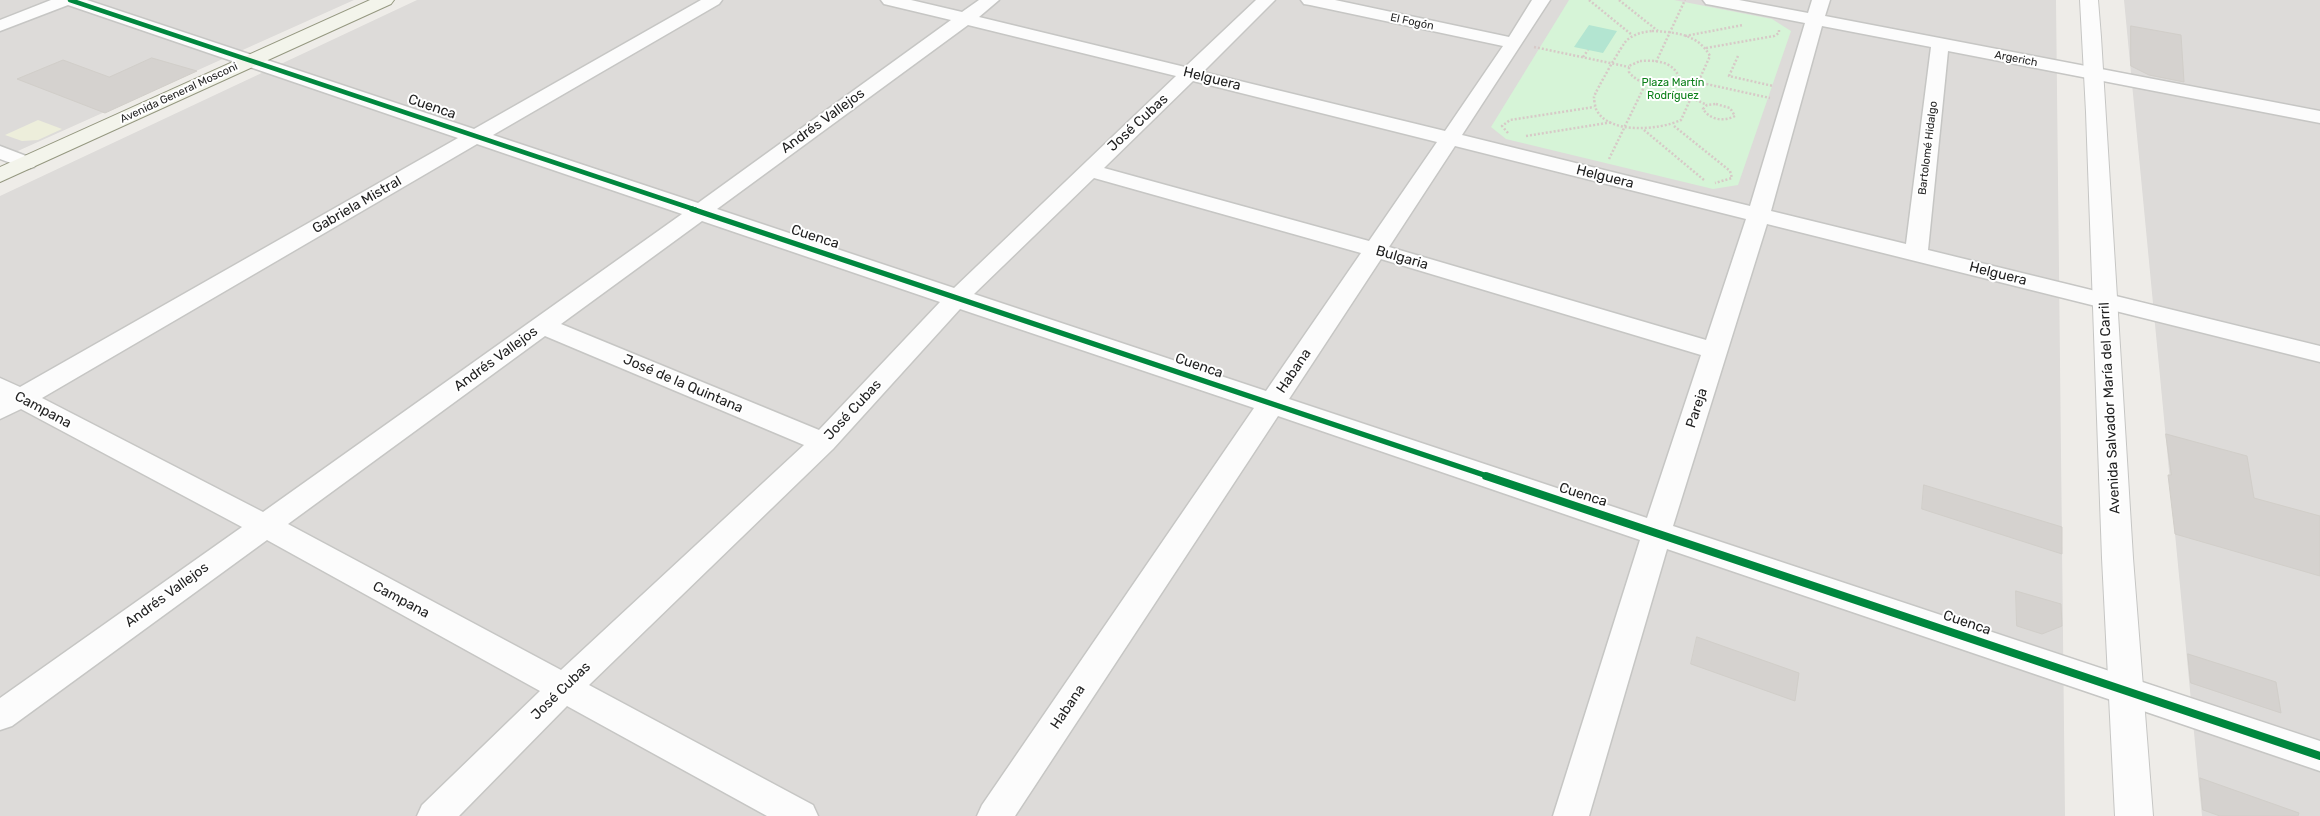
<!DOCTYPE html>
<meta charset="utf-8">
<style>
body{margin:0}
canvas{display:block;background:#eeece8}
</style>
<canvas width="2320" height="816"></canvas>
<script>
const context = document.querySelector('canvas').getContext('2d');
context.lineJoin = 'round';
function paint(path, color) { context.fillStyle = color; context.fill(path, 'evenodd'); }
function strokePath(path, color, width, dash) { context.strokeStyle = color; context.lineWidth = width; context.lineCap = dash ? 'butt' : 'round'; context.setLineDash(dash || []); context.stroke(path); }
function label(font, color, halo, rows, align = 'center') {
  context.font = font + ' Rubik,sans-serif'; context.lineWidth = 4; context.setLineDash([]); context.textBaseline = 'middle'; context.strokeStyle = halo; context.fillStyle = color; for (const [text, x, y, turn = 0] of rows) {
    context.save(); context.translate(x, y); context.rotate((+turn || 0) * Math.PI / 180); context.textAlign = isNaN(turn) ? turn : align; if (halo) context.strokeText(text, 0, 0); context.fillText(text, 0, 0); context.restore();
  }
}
const residential = new Path2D(`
 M0,0H354L0,159Z
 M417,0H2056L2065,816H0V196Z
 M2124,0H2320V816H2202Z`);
const farmland = new Path2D(`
 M38,120L62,129L38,140L22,141L5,135Z`);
const park = new Path2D(`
 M1569,0H1674L1772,19L1791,31L1738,185L1713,189L1506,139L1491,127Z`);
const pitch = new Path2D(`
 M1589,25L1617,31L1603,53L1574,47Z`);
const building = new Path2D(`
 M2131,26L2181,35L2184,82L2149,75L2131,66Z
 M152,58L197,71L105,113L17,79L63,60L109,77Z
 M2166,434L2247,456L2254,498L2320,516V576L2175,534L2168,475H2171Z
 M1924,485L2062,527V554L1922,509Z
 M2016,591L2061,604L2062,626L2042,634L2017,626Z
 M1697,637L1799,673L1795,701L1691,664Z
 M2188,654L2276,682L2281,713L2191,683Z
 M2200,778L2299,813L2298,816H2220L2203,810Z`);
const path = new Path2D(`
 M1589,0L1632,35
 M1619,0L1658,31
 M1652,31C1675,32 1698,34 1710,56L1681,120C1660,130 1608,135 1596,109C1595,106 1594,100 1594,97C1595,92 1623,43 1627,40C1634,34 1643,32 1652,31Z
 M1685,36L1743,25
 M1534,47L1629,67
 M1706,48L1774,36L1779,33V30
 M1738,56L1729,76L1773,86
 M1583,57L1588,50
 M1640,61C1655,60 1674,61 1679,78C1664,88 1640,87 1629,72V66Z
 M1656,62L1685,0
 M1679,78L1770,98
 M1692,98L1707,105
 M1716,104L1730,108L1735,116C1724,122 1710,120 1703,109L1707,105Z
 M1674,126L1730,171L1732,178L1715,183
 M1644,130L1704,180
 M1508,133L1502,126L1510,120L1594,107
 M1526,136L1613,122
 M1609,159L1646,83`);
const minor = new Path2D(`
 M51,0H87L474,129L701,0H722L719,4L493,135L698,203L951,20L884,4L881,0H911L962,12L979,0H999L979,17L1185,67L1256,0H1275L1203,72L1445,131L1503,46L1310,5L1304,4L1301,0H1335L1509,37L1532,0H1550L1462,135L1750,206L1805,23L1712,5L1706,4L1703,0H1739L1808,13L1812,0H1830L1825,16L2320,111V123L1948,51L1928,250L2320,346V362L1767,224L1673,526L2320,741V771L1667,549L1589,816H1553L1640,540L1278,416L1015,816H977L982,805L1254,408L960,309L833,449L589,685L813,805L818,816H767L567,706L459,816H417L422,805L540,691L267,540L12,726L0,730V698L242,527L21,409L0,419V378L20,387L458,138L68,5L0,31V20ZM968,25L1176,76L954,288L717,209ZM1822,26L1931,47L1906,244L1771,211ZM1193,81L1437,142L1369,241L1104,168ZM477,144L682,214L263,512L42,398ZM1455,146L1746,219L1706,340L1389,247ZM1094,178L1361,253L1266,391L974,294ZM702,221L940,302L819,430L561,324ZM1381,259L1701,355L1647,518L1289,399ZM545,336L804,445L561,670L288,524Z
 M0,146L34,159L37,163L34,167L27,169L0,159Z`);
const tertiary = new Path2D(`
 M2080,0H2098L2101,37L2133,558L2153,816H2115L2102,558L2086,112Z`);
const secondary = new Path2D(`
 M370,0H394L391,4L0,182V167Z`);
const cyclewayFar2 = new Path2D(`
 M70,0L696,210`);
const cyclewayFar1 = new Path2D(`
 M692,209L1490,477`);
const cycleway = new Path2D(`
 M1486,476L2320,756`);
const farStreetnames = [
 ["El Fogón",1412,22,12],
 ["Argerich",2016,59,11],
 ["Avenida General Mosconi",179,93,-25],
 ["Bartolomé Hidalgo",1928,148,-83]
];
const farParknames = [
 ["Plaza Martín",1673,83],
 ["Rodríguez",1673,96]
];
const streetNames = [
 ["Helguera",1212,79,14],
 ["Cuenca",432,107,19],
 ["Andrés Vallejos",823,121,-36],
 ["José Cubas",1138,123,-43],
 ["Helguera",1605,177,14],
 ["Gabriela Mistral",357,205,-30],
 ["Cuenca",815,237,18],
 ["Bulgaria",1402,258,16],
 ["Helguera",1998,274,14],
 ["Andrés Vallejos",496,359,-36],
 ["Cuenca",1199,366,19],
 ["Habana",1294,371,-56],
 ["José de la Quintana",683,384,23],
 ["Pareja",1697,408,-72],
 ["Avenida Salvador María del Carril",2110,408,-93],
 ["Campana",43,410,28],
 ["José Cubas",853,410,-47],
 ["Cuenca",1583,495,18],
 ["Andrés Vallejos",167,595,-36],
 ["Campana",401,600,28],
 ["Cuenca",1967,623,19],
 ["José Cubas",561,691,-44],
 ["Habana",1068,707,-56]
];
paint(residential, '#dddbd9');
paint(farmland, '#edeedb');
paint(park, '#d6f4d7');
paint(pitch, '#b3e5d1');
paint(building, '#d5d2cf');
strokePath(building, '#d1cec9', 1);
strokePath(minor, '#c6c6c4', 3);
strokePath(tertiary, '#c6c6c4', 2);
strokePath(secondary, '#959880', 2);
strokePath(path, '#d7c9c7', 2.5, [2, 2]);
paint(minor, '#fcfcfc');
paint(tertiary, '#fcfcfc');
paint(secondary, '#f3f4eb');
strokePath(cyclewayFar2, '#00873e', 4.5);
strokePath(cyclewayFar1, '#00873e', 5.5);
strokePath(cycleway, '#00873e', 8);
label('11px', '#1f1f1f', '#fff', farStreetnames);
label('11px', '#0b8019', '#fff', farParknames);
label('14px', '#1f1f1f', '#fff', streetNames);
</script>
